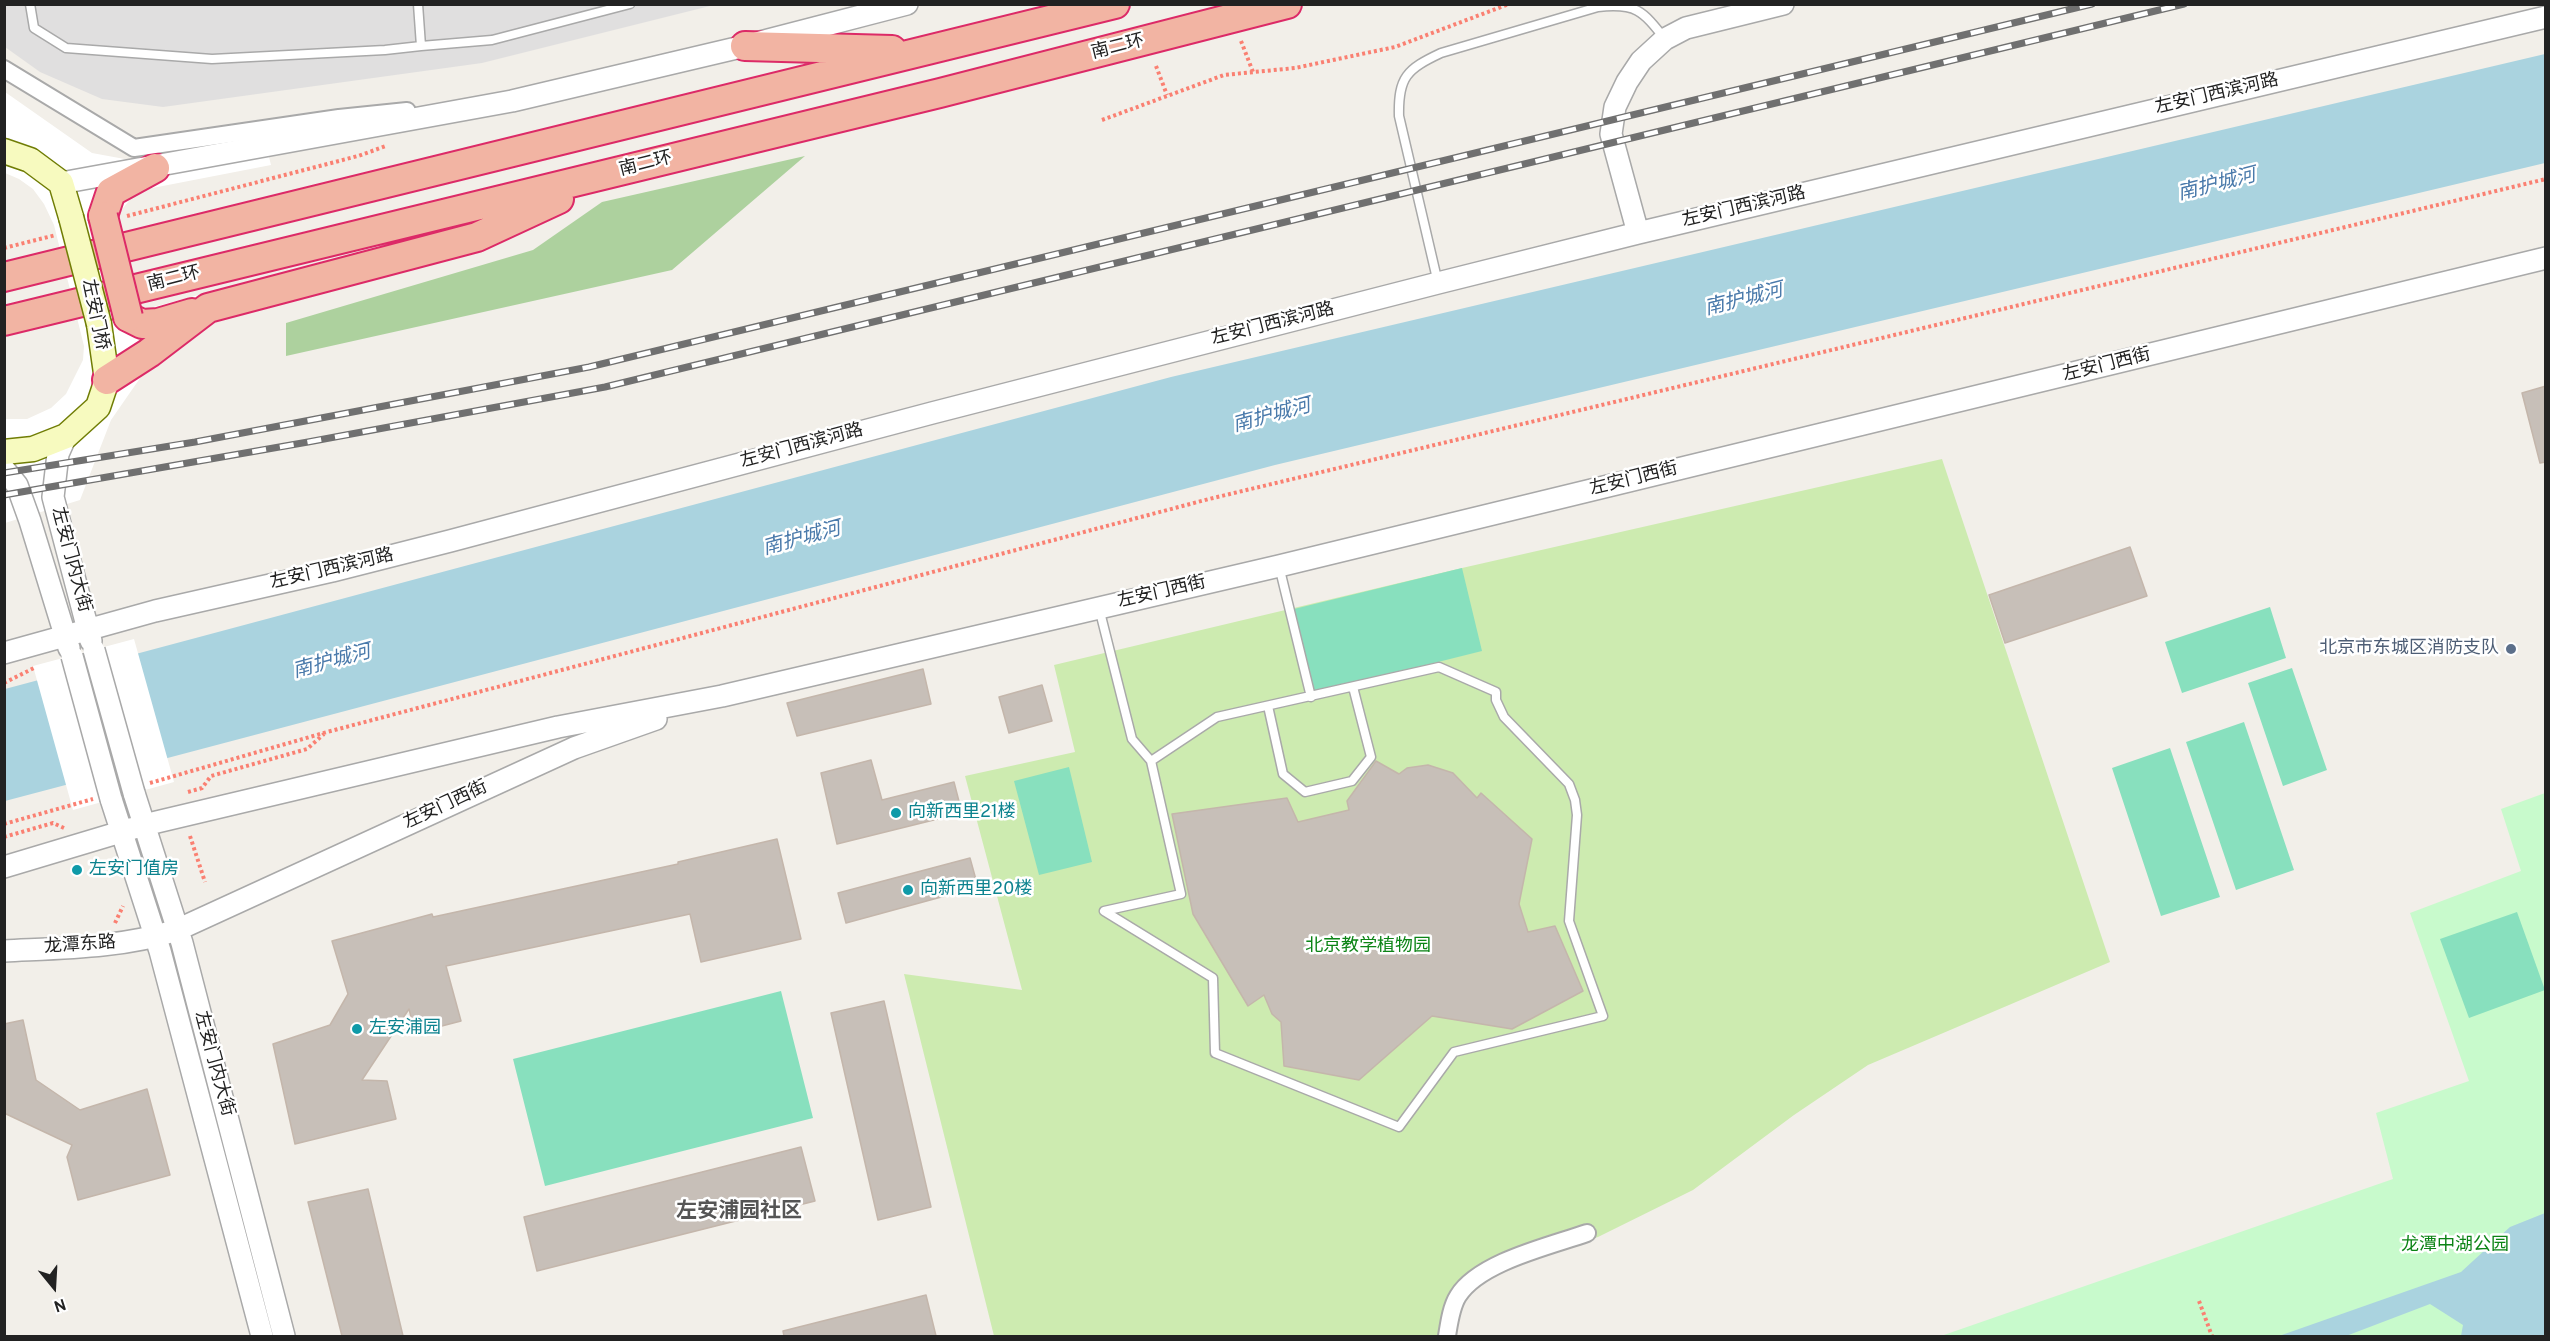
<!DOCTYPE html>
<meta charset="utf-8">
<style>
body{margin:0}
#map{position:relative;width:2550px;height:1341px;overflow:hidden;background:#f2efe9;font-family:Overpass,sans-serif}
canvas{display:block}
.frame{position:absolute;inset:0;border:6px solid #222;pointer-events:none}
.north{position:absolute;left:24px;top:1257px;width:60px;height:60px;-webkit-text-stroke:4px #fff;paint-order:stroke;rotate:162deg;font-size:16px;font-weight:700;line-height:24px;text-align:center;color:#222}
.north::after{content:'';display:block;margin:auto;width:21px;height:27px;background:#222;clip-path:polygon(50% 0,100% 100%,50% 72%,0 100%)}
</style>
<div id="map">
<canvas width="2550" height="1341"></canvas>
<div class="frame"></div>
<div class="north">N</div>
</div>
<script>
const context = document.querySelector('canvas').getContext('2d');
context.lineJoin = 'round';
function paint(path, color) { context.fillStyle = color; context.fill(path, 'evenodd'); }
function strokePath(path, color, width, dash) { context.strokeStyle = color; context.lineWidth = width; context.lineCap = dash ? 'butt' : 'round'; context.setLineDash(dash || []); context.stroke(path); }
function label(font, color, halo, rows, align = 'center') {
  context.font = font + ' Overpass,"Noto Sans SC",sans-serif'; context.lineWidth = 5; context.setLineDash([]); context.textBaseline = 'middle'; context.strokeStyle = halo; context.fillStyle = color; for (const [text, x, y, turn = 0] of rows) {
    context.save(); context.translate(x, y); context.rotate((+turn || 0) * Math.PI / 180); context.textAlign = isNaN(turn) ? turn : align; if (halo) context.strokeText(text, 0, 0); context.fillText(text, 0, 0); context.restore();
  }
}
const residential = new Path2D(`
 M5,5H714L482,63L163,107L102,99L40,72L5,47Z`);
const grass = new Path2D(`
 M1942,459L2110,962L1868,1065L1794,1115L1693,1190L1598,1237L1461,1281L1445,1303L1438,1336H994L904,974L1022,990L965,776L1075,752L1054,665L1462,568Z`);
const forest = new Path2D(`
 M805,156L672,270L286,356V323L533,250L602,202Z`);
const park = new Path2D(`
 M2545,793V1336H1941L2393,1179L2376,1113L2469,1081L2410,913L2521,871L2501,809Z`);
const pitch = new Path2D(`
 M1462,568L1482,651L1314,693L1294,609Z
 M2270,607L2286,658L2182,693L2165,642Z
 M2292,668L2327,770L2283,786L2248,683Z
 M2244,722L2294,870L2236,890L2186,742Z
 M2170,748L2220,897L2161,916L2112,768Z
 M1069,767L1092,862L1039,875L1014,781Z
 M2517,912L2545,990L2469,1018L2440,939Z
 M781,991L813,1118L545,1186L513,1059Z`);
const water = new Path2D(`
 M2545,54V163L1275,465L5,801V689L1171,377Z
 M2545,1213V1336H2461L2463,1325L2430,1304L2346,1336H2279L2461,1272L2510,1227Z`);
const pier = new Path2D(`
 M5,92L92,153L130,160L263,133L271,165L137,191L119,213L142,310L304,267L311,293L210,319L154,358L111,420L80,500L5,523V419H27L51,408L66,394L83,360L84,346L54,225L44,204L33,189L19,179L5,173Z
 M134,639L174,782L73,810L33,666Z`);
const building = new Path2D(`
 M2546,386V462L2540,463L2522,393Z
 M2130,547L2147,596L2005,643L1989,595Z
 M923,669L931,704L797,736L787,703Z
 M1042,685L1052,721L1009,733L999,697Z
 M871,760L882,800L954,782L962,813L837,844L821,773Z
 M1376,761L1399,774L1407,768L1428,765L1453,773L1477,798L1481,793L1532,839L1519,904L1528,932L1555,926L1583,991L1512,1029L1432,1016L1359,1080L1284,1066L1281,1022L1272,1014L1264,995L1248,1006L1193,914L1172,814L1287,798L1298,822L1349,810L1347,801Z
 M777,839L801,939L701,962L690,914L446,966L461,1021L415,1033L409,1009L362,1080L387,1081L396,1119L295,1144L273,1044L330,1025L348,994L332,941L432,914L433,917L678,864V862Z
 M970,858L978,887L846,923L838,893Z
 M884,1001L931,1207L878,1220L831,1013Z
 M23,1020L36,1080L80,1110L147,1089L170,1175L78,1200L67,1157L72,1145L4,1113V1024Z
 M801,1147L815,1201L537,1271L524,1217Z
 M368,1189L403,1336H342L308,1202Z
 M926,1295L936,1336H784L783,1331Z`);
const path = new Path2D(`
 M1241,41L1253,72
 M1156,66L1167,95
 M1102,120L1224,75L1295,68L1395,47L1509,4
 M127,216L358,156L386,146
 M4,248L56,235
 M4,683L36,667
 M150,783L327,732L1209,499L2546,179
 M188,792L202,788L211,776L307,749L324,734
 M4,824L93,799
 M190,836L205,882
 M4,837L53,823L64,828
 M115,923L123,906
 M2199,1301L2212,1336`);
const service = new Path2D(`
 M30,4L34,28L66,48L212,59L385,50L421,46L418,4
 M421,46L492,40L630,4
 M1438,283L1399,116C1398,77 1407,69 1441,53L1598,7C1636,3 1642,10 1665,39
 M1279,566L1311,697
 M1099,608L1132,739L1151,761
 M1439,667L1496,692V700L1504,717L1569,784L1575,800L1577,815L1569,921L1603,1016L1454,1052L1399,1127L1215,1053L1213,978L1104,911L1181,894L1151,761L1217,717Z
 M1268,706L1283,774L1305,792L1352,781L1371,757L1353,687`);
const minor = new Path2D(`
 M4,69L134,148L339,118L407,111
 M1447,1336C1449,1324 1451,1307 1458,1296C1479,1262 1550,1246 1587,1233`);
const tertiary = new Path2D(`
 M61,183L512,101L745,46L907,4
 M1638,233L1611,134L1615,107L1627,82L1641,61L1665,39L1686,28L1783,4
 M66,436L58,454L53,497L91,641
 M4,469L17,485L30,521L69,648
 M4,653L155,611L332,571L450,541L932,413L1438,283L1638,233L2546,17
 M134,793L182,943L284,1336
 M111,799L160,951L262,1336
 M4,867L144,825L558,727L722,696L1279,566L2546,258
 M4,951C62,948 122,948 177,930L574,748L656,719`);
const secondary = new Path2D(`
 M4,151L30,160L61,183L71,217
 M4,452L33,449L66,436L98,407L107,380L99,324`);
const trunk = new Path2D(`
 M745,46L892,50
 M103,216L111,192L155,168
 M4,277L1115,4
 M128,317L142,324L158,323L192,313
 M4,321L940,93L1287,4
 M107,380L149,353L208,308L477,237L559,199`);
const rail = new Path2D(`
 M4,473L195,442L589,367L2092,4
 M4,495L308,442L605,387L2184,4`);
const tertiaryBridge = new Path2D(`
 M94,650L134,793
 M72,656L111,799`);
const secondaryBridge = new Path2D(`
 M71,217L99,324`);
const trunkBridge = new Path2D(`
 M103,216L128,317`);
const markers = [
 [2511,649,6,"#5c6f8a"],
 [896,813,6,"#0f9aa8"],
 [77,870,6,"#0f9aa8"],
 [908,890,6,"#0f9aa8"],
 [357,1029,6,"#0f9aa8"]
];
const streetNames = [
 ["南二环",1118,48,-14],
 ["左安门西滨河路",2217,95,-13],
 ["南二环",646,165,-14],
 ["左安门西滨河路",1744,208,-13],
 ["南二环",174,280,-14],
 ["左安门桥",94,315,78],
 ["左安门西滨河路",1273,325,-14],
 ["左安门西街",2107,366,-14],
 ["左安门西滨河路",802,447,-15],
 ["左安门西街",1634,480,-14],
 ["左安门内大街",70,560,75],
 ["左安门西滨河路",332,570,-13],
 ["左安门西街",1162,593,-13],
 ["左安门西街",446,806,-25],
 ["龙潭东路",80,946,-4],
 ["左安门内大街",213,1064,75]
];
const serviceNames = [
 ["北京市东城区消防支队",2499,649]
];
const cultureNames = [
 ["向新西里21楼",908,813],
 ["左安门值房",89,870],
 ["向新西里20楼",920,890],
 ["左安浦园",369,1029]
];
const parkNames = [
 ["北京教学植物园",1368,947],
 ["龙潭中湖公园",2455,1246]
];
const waterNames = [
 ["南护城河",2217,186,-14],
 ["南护城河",1744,301,-14],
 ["南护城河",1272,417,-15],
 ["南护城河",802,540,-15],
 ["南护城河",332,663,-15]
];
const quarterNames = [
 ["左安浦园社区",739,1213]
];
paint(residential, '#e0dfdf');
paint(grass, '#cdebb0');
paint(forest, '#add19e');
paint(park, '#c8facc');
paint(pitch, '#88e0be');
paint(water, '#aad3df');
paint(pier, '#fff');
paint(building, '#c7bfb8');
strokePath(building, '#c4b6ab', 1.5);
strokePath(service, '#a9a9a9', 11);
strokePath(minor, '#a9a9a9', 20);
strokePath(tertiary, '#a9a9a9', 24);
strokePath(secondary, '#707d05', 27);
strokePath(trunk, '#dc2a67', 32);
strokePath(path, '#fa8072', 4, [3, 3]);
strokePath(service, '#fff', 8);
strokePath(minor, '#fff', 16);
strokePath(tertiary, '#fff', 21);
strokePath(secondary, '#f7fabf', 24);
strokePath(trunk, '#f2b4a3', 28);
strokePath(rail, '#707070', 7);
strokePath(rail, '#fff', 4.5, [14]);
strokePath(tertiaryBridge, '#a9a9a9', 24, []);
strokePath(secondaryBridge, '#707d05', 27, []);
strokePath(trunkBridge, '#dc2a67', 32, []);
strokePath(tertiaryBridge, '#fff', 21);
strokePath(secondaryBridge, '#f7fabf', 24);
strokePath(trunkBridge, '#f2b4a3', 28);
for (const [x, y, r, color] of markers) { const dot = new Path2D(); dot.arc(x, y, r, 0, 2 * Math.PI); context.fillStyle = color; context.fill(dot); strokePath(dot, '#fff', 2); }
label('18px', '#222', '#fff', streetNames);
label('18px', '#4e5e75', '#fff', serviceNames, 'right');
label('18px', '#0d838f', '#fff', cultureNames, 'left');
label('18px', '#0c8416', '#fff', parkNames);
label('italic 20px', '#4a7aab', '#fff', waterNames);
label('bold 21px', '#555', '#fff', quarterNames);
</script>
